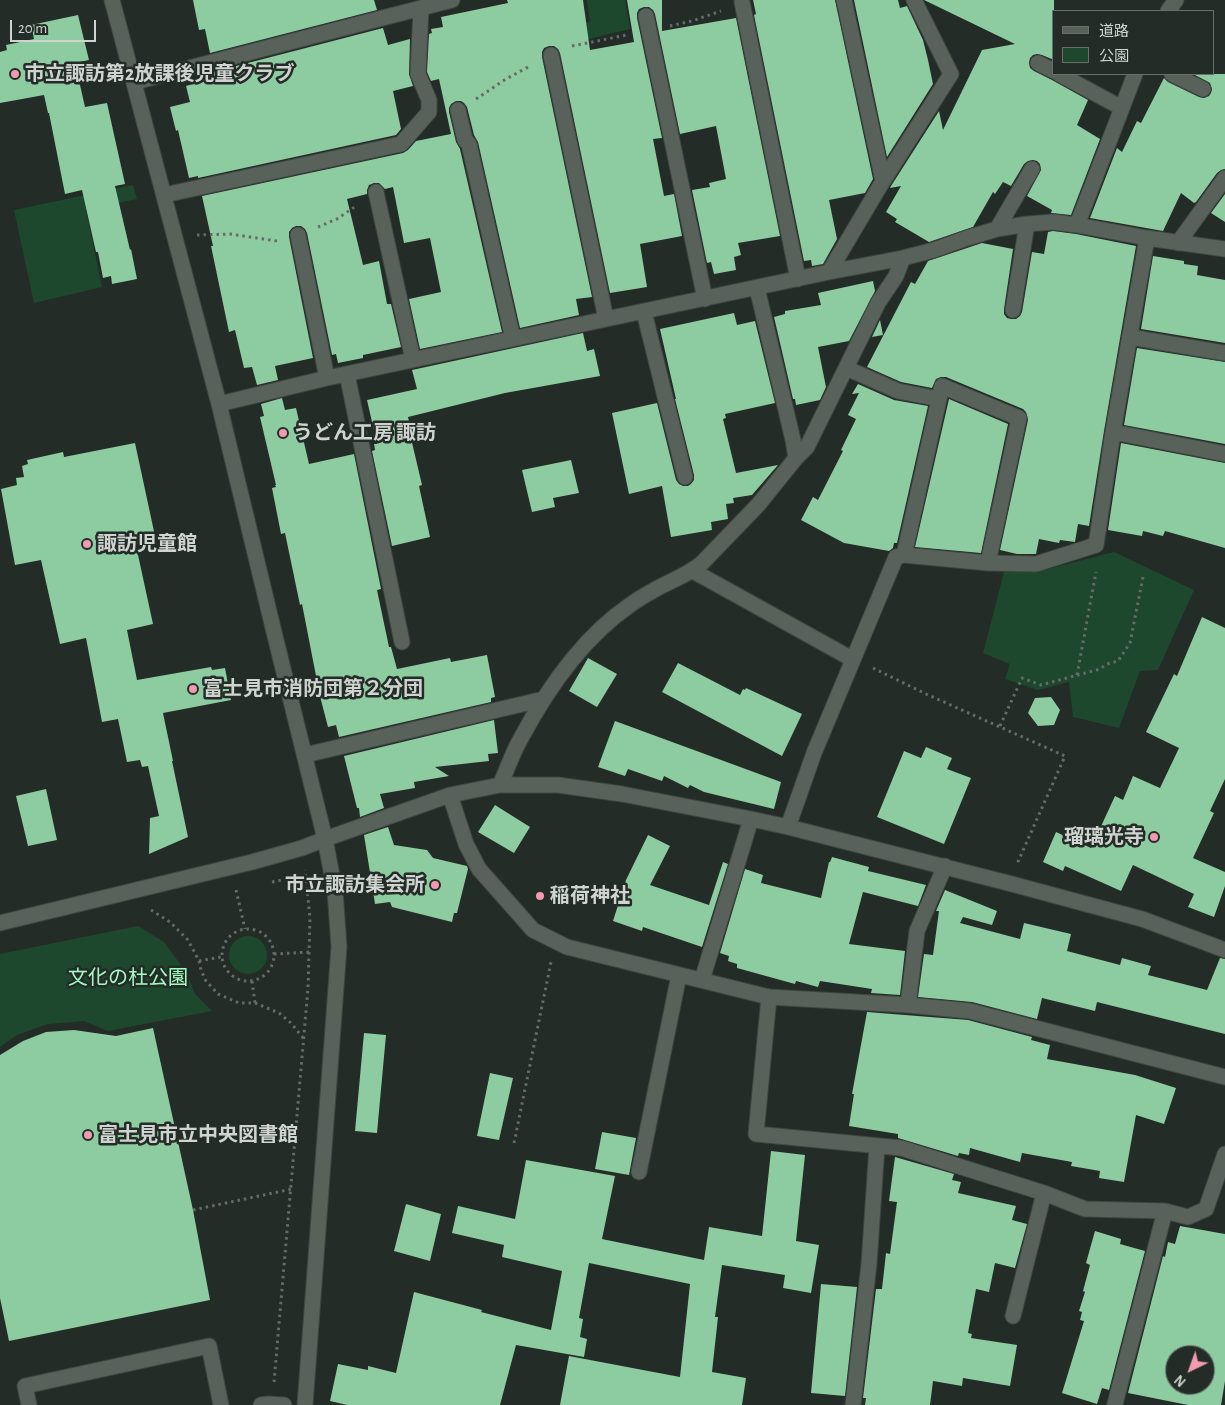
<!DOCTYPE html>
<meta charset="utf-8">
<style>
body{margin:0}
#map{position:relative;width:1225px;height:1405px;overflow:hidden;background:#232c26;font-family:"Alegreya Sans","Noto Sans JP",sans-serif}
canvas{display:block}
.legend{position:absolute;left:1052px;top:10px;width:162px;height:65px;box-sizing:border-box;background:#232c26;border:1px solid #686f6a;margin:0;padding:6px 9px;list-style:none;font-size:15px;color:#cfd4d0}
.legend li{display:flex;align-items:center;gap:10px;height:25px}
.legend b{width:25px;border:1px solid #686f6a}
.north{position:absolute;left:1165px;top:1345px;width:50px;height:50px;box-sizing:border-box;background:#232c26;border:1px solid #686f6a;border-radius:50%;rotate:222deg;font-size:14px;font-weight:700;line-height:20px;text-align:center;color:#cfd4d0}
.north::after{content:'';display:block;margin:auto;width:18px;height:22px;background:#f29ab0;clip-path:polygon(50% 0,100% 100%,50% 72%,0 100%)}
.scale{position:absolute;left:10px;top:20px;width:86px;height:22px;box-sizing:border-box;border:2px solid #cfd4d0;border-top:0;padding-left:6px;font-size:15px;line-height:18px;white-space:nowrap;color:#cfd4d0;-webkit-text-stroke:4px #232c26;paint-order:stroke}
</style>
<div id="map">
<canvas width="1225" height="1405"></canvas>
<ul class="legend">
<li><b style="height:6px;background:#58625b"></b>道路</li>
<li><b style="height:14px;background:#1e482e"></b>公園</li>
</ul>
<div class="north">N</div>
<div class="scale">20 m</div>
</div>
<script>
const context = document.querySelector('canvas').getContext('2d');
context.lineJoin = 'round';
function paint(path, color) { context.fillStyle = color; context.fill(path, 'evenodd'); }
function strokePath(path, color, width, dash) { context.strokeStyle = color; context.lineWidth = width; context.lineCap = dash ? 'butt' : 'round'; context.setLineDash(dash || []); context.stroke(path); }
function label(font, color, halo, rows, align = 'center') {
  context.font = font + ' "Alegreya Sans","Noto Sans JP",sans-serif'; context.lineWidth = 5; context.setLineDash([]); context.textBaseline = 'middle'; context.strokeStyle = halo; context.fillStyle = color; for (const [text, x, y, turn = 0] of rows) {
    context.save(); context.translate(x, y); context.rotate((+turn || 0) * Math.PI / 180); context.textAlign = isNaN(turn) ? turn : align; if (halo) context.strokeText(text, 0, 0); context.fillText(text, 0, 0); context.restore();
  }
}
const green = new Path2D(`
 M587,0H625L630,29L563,45L562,27L590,22Z
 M133,185L137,199L86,210L102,287L34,303L14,210Z
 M1114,552L1194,590L1158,670L1140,671L1119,728L1073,717L1069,682L1038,690L1005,679L1010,664L983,653L1004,572L1040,571Z
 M138,926L164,942L186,972L195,994L212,1011L108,1031L84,1021L48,1024L17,1035L0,1047V954Z
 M229 955a19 19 0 1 1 38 0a19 19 0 1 1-38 0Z`);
const building = new Path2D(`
 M193,0H374L377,10L210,53L205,29L199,30Z
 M507,0H583L590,50L634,42L627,0H662V31L736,18L780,236L738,243L741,255L734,257L736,270L714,274L711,262L707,263L692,190L710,187L709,183L726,179L716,126L680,134L655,14L653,10L649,7H644L639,9L637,13V18L662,138L653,139L664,196L674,194L682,236L640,244L647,287L610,293L560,53L558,49L554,46H549L544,48L542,52V57L592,297L576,299L579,315L520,328L478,142L474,135L467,107L464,103L461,101H456L451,104L449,108V112L456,142L460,149L502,332L420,349L409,299L441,292L430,238L404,243L393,187L385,189L379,183H374L369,185L367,190V194L347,199L363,265L379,261L387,304H391L401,347L363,355V358L338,363L336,354L332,355L307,233L305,229L301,226H296L292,228L289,232V237L313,358L275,366L278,380L257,385L252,367L244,368L235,330L229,332L211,246H213L202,196L403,153L408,150L416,141L451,134L439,79L431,81L427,72L429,34L432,33L431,29L443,27L441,17L508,3Z
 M753,0H835L873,179L865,193L829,200L837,239L823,264L812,266L811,260L804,261L754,15L756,14Z
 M854,0H898L900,8L907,6L923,40L928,60L933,84L887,157Z
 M924,0H1054V60L1042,55L1037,54L1033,55L1030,58L1029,63L1030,68L1034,71L1052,80L1088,100L1077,125L1100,139L1071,215L1051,213L1052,210L1027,196L1041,170L1040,164L1037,161L1033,160L1028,161L1024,164L1011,186L1003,182L995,194L993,192L973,227L929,242L895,222L897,219L886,212L901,186L890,188L891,186L939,111L943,130L982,50L1015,44Z
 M78,15L89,60L75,63L85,107L107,103L125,184L115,186L130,250L131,249L137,279L112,284L111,276L103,278L98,252H96L82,190L65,194L49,113H48L44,95L0,103V52L7,50L6,45L34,39L31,25Z
 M383,28L388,45L410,39L409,74L413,86L393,91L401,129L396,135L198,178V176L189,178L178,130L176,131L170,107L190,102L186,86L214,78L213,72Z
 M1193,74H1225V169L1221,170L1217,173L1196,202L1194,203L1181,193L1163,231L1090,218L1117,148L1122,152L1137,121L1141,123L1164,78L1168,82L1199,97L1204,98L1209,96L1211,93L1212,89L1210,83Z
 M1225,194V222L1211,213Z
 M1053,231L1076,234L1136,246L1104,431L1089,526L1078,524L1075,542L1060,540L1059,543L1039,539L1036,554H1017L1000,550L1028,420L1026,412L1023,409L946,377H941L936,379L932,388L901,382L867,367L911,282L915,284L928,261L982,243L1013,249L1004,309V314L1007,318L1011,319H1016L1020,316L1022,312L1032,252L1044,254L1048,232Z
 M1153,256L1184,261V264L1198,266L1197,275L1225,280V343L1141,329Z
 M873,281L875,291L849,341L818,347L826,387L820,400L796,405L795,399H793L774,317L785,314V311L821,305L818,293Z
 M734,313L737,325L755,321L775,403L725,414L726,418L723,419L736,473L778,465L752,495L733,498L734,503L726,504L728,519L711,522L712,530L671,537L662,486L629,494L612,413L657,403L676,480L679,484L683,486H688L691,484L694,480V475L675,399H676L660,329Z
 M880,320L883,335L872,337Z
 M583,333L587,351L594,349L600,376L505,393L408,417L412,434H410L422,485L419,486L430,537L392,546L372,451L375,450L374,444H377L367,400L417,389L412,370Z
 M1137,348L1225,362V444L1124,425Z
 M858,384L894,400L928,406L897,543H894L893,548L889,551L844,543L801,520L813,497L818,500L843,451L841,450L856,419L848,415L859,393L852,394Z
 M282,398L285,410L296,408L309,464L354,454L381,589L377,590L389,647H391L397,669L450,658L451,662L487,655L495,697L491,698V702L339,737L336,725L328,727L316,681H317L302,604L300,605L285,533L281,534L272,488L276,487L275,485H276L260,417L264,416L261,404Z
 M949,399L1008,424L981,553L915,547Z
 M135,443L155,536L135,541L153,624L127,630L137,680L211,667L212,670L225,668L231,700L163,713L173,761H172L188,837L149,854L150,818L159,816L148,766L142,767L140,760L127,762L118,719L102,722L86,638L60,644L41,560L15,565L1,489L17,485L16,478L24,477L22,466L28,464L27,460L63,452L64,457Z
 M1121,443L1225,463V548L1165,531L1163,536L1143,531L1142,536L1108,530Z
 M571,460L579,493L553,498L555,507L532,512L522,470Z
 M1202,617L1225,628V779L1210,811L1214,813L1193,858L1225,872V886L1214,917L1188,907L1194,894L1133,865L1121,891L1065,866L1063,871L1043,862L1056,832L1091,848L1115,796L1123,800L1133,776L1160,788L1179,748L1146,732L1174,674L1177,676Z
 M588,658L617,674L597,707L569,691Z
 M678,663L740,695L743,689L745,690L746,688L802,714L782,756L662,692Z
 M1051,697L1060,710L1054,725L1038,726L1028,713L1035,698Z
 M494,720L498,753L488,754L489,761L435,767L449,776L414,782L415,788L380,794L384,808L360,817L359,808H357L344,756Z
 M615,721L781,782L774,809L704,792L690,785L688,788L664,776L662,781L628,769L625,776L598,767Z
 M926,747L952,758L947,769L971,778L944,844L877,817L904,751L921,758Z
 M46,789L57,840L28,846L16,796Z
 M495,805L530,827L514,853L478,832Z
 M388,827L394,845L427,850L433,858L467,866L468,869L457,913H454L452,922L392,907L390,902L375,904L364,835Z
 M648,835L670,846L650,885L709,905L723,862L728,864L702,947L643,927L642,931L613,921L626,880Z
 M832,857L869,867L868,871L926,885L918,906L863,892L849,944L905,951L900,995L871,993L872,989L820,981L818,987L796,981L795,984L737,968V964L728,961L729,956L720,953L745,869L763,875L761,883L821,898L829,862H830Z
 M945,890L997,911L992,925L963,917L960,923L1020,939L1024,923L1071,934L1067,951L1120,965L1122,958L1151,966L1148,975L1207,990L1220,958L1225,959V1034L1097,1002L1095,1011L1042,998L1037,1019L972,1002L918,997L924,954L933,955L939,911H936Z
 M867,1012L968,1020L1032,1037L1031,1040L1050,1045L1047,1059L1135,1075L1176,1088L1164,1124L1136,1115L1124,1182L1099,1178L1100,1171L1071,1166L1072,1162L1022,1153L1020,1162L970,1148L969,1155L959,1153L958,1156L898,1138V1134L849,1126L854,1094H852Z
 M153,1028L193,1210L210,1300L9,1341L0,1298V1055L23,1041L46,1032L74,1030L116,1036Z
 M364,1033L386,1035L377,1133L355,1131Z
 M490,1073L513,1078L499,1140L477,1136Z
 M602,1132L636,1138L629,1175L595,1169Z
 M771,1151L805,1155L796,1241L819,1245L811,1293L783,1288L785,1275L722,1265L715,1317H718L712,1372L746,1378L742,1405H560L569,1356L680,1377L690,1284L589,1263L579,1318L583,1319L580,1337L587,1339L584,1357L516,1345L500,1405H347L330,1401L338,1364L368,1370V1366L396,1373L414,1292L482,1310L481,1312L551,1330L562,1271L502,1257L504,1245L452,1233L458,1206L515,1219L526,1160L615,1176L602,1239L704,1260L709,1227L762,1236Z
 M895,1157L954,1174L952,1180L961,1182L958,1193L1016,1206L1012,1220L1027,1224L1015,1268L995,1263L989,1292L976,1289L968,1333L972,1334L971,1338L1017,1345L1010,1386L963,1378L962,1386L933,1381L930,1405H865L866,1398H863L876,1289H882L886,1253L890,1254L897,1202L889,1201Z
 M406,1204L441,1214L430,1261L394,1251Z
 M1180,1226L1225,1234V1381L1221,1405H1188L1128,1393L1163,1256L1165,1257L1168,1242L1175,1244ZM1175,1355H1205V1385H1175Z
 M1095,1231L1121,1239L1120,1244L1145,1251L1109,1390L1102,1388L1097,1404L1062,1393L1084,1321L1080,1320L1082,1312L1079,1311L1085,1292L1083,1291L1090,1265L1086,1263Z
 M821,1284L857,1287L845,1396L811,1393Z`);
const path = new Path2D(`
 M670,26L692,21L721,11
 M572,46L627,35
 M476,99L506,79L530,66
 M318,227L337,219L356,206
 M197,235L230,234L277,241
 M873,668L926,694L1065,756L1017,864
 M1077,675L1096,572
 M1000,726L1022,678L1041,685L1100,669L1107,664L1118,661L1130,643L1143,577
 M272,882L305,875
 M236,890L245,929
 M151,910L170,922L188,940L199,961L201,970L206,981L218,994L239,1003H255L279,1013L291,1023L304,1039
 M222 955a26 26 0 1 1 52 0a26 26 0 1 1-52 0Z
 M274,954L310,952
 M199,961L221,957
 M252,981L255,1003
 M514,1143L551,962
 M193,1210L292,1189
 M274,1382L308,988L310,918L305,870`);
const minor = new Path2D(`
 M112,0L219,404L274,632L325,839L335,891L339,947L305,1405
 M844,0L883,181
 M742,2L798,279
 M1168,11L1176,0
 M646,16L705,299
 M551,55L606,319
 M1038,63L1054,71
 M1059,74L1122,108
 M1172,74L1203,89
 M135,82L452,0
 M458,110L465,140L469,144L513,339
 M376,192L413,360
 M164,195L401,144L429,112V100L418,74L421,8
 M1077,225L1135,74
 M997,229L1032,169
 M298,235L327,378
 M1178,243L1225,178
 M829,272L883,181L951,74L914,0
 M757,288L793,440L796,458
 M1013,310L1027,224
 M644,312L685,477
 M1130,337L1225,353
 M846,368L898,391L939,399
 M347,374L402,642
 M219,404L327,378L829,272L903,258L934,250L967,238L997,229L1027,224L1053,222L1077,225L1147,238L1225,249
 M1113,432L1225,454
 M904,555L942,386L1019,418L988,563
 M693,571L852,659
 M305,755L544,699
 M500,785C507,770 512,754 520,740C547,689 582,638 630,605C638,599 647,594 656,589C672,580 688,575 702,563L758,505L796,458L807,447L878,303L896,276L903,258
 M450,795L466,844L479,869L533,930L567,947L769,997L908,1005L970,1011L1225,1077
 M788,827L814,753L896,557L904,555L988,563L1036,564L1096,545L1113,432L1147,238
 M0,923L252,862L302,848L325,839L450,795L500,785H558L622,794L751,819L788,827L1008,883L1142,919L1225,950
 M702,980L751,819
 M769,997L756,1134L901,1148L1044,1193L1085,1209L1165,1211L1188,1217L1206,1209L1225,1154
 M908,1005L917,931L945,866
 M639,1172L679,975
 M1013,1316L1044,1193
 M1115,1404L1165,1211
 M29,1405L25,1386L209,1346L221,1405
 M261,1405L268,1404L284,1405
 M853,1405L869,1264L877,1146`);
const markers = [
 [15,74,5,"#f29ab0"],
 [283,433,5,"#f29ab0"],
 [87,544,5,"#f29ab0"],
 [193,689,5,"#f29ab0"],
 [1154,837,5,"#f29ab0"],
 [435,885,5,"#f29ab0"],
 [540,896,5,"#f29ab0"],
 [88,1135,5,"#f29ab0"]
];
const poiNames = [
 ["市立諏訪第2放課後児童クラブ",25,74],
 ["うどん工房 諏訪",293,433],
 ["諏訪児童館",97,544],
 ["富士見市消防団第２分団",203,689],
 ["瑠璃光寺",1144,837,"right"],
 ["市立諏訪集会所",425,885,"right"],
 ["稲荷神社",550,896],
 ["富士見市立中央図書館",98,1135]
];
const parkNames = [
 ["文化の杜公園",128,978]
];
paint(green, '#1e482e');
paint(building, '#8dcba0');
strokePath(minor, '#3f4641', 17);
strokePath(path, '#656c67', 3, [2.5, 4]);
strokePath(minor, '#58625b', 15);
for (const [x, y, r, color] of markers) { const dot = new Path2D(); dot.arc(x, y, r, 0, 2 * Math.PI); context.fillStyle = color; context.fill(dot); strokePath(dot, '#232c26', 2); }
label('bold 20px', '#cfd4d0', '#232c26', poiNames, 'left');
label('20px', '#a4fbc0', '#232c26', parkNames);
</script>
